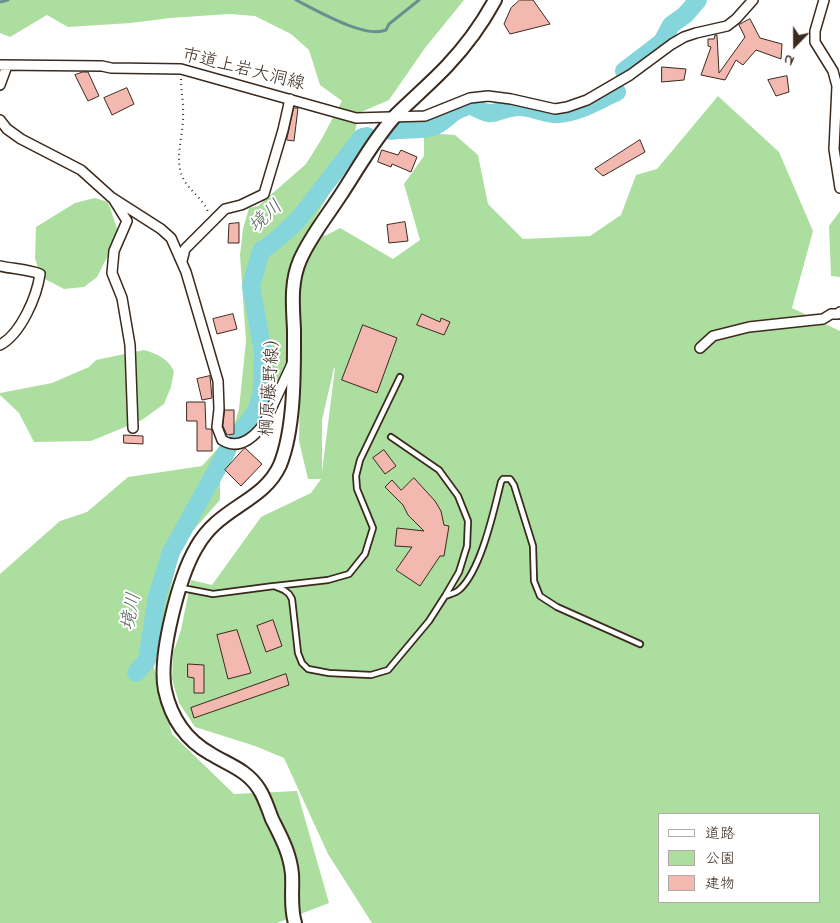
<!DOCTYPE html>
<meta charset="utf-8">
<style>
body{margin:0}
#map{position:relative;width:840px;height:923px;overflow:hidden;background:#fff;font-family:"Indie Flower","Klee One",sans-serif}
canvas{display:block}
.legend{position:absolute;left:658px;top:813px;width:162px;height:90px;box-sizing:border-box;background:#fff;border:1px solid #b1aaa5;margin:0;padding:6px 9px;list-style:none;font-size:15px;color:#3b2a1e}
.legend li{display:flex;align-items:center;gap:10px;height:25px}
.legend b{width:25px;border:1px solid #b1aaa5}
.north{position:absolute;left:770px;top:20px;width:50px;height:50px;-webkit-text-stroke:4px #fff;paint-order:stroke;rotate:202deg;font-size:14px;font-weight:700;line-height:20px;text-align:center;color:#3b2a1e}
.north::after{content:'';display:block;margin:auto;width:18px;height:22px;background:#3b2a1e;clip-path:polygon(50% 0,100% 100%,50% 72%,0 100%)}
</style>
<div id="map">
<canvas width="840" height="923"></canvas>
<ul class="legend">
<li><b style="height:6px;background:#fff"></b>道路</li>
<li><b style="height:14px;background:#acde9f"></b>公園</li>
<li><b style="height:14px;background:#f3b8af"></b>建物</li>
</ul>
<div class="north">N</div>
</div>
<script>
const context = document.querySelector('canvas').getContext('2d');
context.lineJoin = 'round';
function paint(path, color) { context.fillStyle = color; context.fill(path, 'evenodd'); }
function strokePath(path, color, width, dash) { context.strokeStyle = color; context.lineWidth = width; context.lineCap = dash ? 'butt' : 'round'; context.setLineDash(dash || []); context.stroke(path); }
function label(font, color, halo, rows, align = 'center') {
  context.font = font + ' "Indie Flower","Klee One",sans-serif'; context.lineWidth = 4; context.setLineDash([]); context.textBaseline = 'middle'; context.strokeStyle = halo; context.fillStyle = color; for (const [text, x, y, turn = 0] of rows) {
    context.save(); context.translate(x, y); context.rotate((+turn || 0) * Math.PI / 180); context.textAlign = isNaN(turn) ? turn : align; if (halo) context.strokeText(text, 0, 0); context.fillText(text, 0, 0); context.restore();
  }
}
const green = new Path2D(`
 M0,0H464L425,48L389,100L359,113L349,160L314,220L325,236L340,228L393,259L420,240L404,184L424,156V133L455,135L478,155L488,204L523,239L590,236L621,215L636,175L657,169L718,96L779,152L813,231L792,308L840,331V923H372L328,854L284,758L255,746L195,727L179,703L172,679L173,653L181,630L191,580L212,585L261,517L311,493L321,479H308L299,441L300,384L272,397L249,430L220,478V500L181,544L153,664L172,734L234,794L297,791L329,903L277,923H0V574L60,521L87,512L128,477L202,466L220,446L230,440L239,409L246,341L240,255L243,229L249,208L258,206L306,164L321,140L342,101L320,85L309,50L291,34L255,16L229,14L170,18L131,23L68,27L47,15L10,37L0,33ZM334,368H335L322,472V420ZM659,814H819V902H659Z
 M95,198L108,202L119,234L97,277L84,287L64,289L41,277L35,258L36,227L75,203Z
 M840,211V277L831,276L829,226Z
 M144,350C158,354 167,358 174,371L171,387L164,404L142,420L91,441L34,442L19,413L0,395V393L52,383L89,367L96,360Z`);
const stream = new Path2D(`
 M296,0C316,10 365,39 386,30L389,24L419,0
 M0,2L8,0`);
const river = new Path2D(`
 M624,71L662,42L671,25L685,15L698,0
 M391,131C405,128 418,131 432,127C443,124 448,115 458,110C462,108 466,107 470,105C498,121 492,109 517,107C531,106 545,115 559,114C579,113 599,100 617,92
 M238,436L257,410L262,390L263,352L251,286L261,251L276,240L297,221L362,137L367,136
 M136,673L147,660L157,597L171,552L227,451`);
const building = new Path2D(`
 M520,0H533L550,24L510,34L504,24L511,8Z
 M750,19L760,38L782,44L781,59L756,50L743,65L736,60L725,80L701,75L711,47L708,46V39H714L715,35H717L719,73L745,37L739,25Z
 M662,67L686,69L684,80L662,82Z
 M83,72H88L99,96L88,101L75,75Z
 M787,76L789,92L776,96L768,80Z
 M127,88L134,104L112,115L104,98Z
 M294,108H298L294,141L287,140Z
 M640,140L645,152L603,176L595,169Z
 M382,150L398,155L401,150L417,157L411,172L392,164L391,167L378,162Z
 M405,222L408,241L389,243L387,225Z
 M239,223V243H228L229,224Z
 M233,314L237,329L217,334L213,319Z
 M422,314L440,322L441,318L450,322L444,335L417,325Z
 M363,325L397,338L377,393L342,380Z
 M210,376L212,398L202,400L197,379Z
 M187,402H205L206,429H211L212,431V451H197V421H187Z
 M225,410H234V434L227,435L223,426Z
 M124,435L143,436V444L124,443Z
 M245,448L262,464L241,486L225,470Z
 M384,450L396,466L385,474L373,458Z
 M414,478L435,501L441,511L444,525L449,526L444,556H440L420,586L396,570L412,547L395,546L397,528L424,531L408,515L403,505L385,487L392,480L401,490Z
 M273,620L282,646L266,652L257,626Z
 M237,630L251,673L228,679L217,635Z
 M188,664L204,665V693H194V678L188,677Z
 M286,674L289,685L194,718L191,708Z`);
const path = new Path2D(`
 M181,79C181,92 184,104 183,117C183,137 174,160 183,178C189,191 203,198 208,212`);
const service = new Path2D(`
 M275,586L328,580L349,574L365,554L373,528L357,489L356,476L360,460L400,377
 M182,588L213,594L274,586L284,590L289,594L292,599L298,653L302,663L308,669L329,673L371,675L388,670L429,621L445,596L459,572L467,546L468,521L458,496L439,470L391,437
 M445,596C450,594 456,593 459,590C481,571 494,510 501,482L503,479H510L514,485L533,546L534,581L540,596L557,607L640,644`);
const minor = new Path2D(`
 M824,0L815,31V42L833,71L837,86L834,149L840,188
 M0,65L102,66L111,68L181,69L356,118L425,116L470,98L488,96L511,99L555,109L567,107L587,100L630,75L672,44L684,37L696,33L727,26L736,19L753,0
 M0,85L7,66
 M0,120L7,129L21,139L81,170L111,197L161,229L171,238L186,272L218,381L219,409L217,427L222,440C239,451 254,437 264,424L292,364
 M114,200L127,221L114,251L112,273L122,298L130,345L133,428
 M182,261L185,249L225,209L241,205L264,194L283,130L290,99
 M0,266C13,269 27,269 40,274C37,296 21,334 0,345
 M700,348L713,336L749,327L823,319L831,314H838L840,312`);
const secondary = new Path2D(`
 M295,923C290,907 293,891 292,874C290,853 281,837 272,819C268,809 265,798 259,789C247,770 229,765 211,754C186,740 171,718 165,690C158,657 179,577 196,548C201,539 208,530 216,523C238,503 267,494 280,465C295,428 294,371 294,330C293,307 290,283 300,260C310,237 327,216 340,196C358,169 374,139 396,115C413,98 431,83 447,66C466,46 482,24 495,0`);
const streetNames = [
 ["市道上岩大洞線",243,71,14],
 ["棡原藤野線）",272,383,-86]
];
const waterNames = [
 ["境川",267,218,-43],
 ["境川",133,612,-79]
];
paint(green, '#acde9f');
strokePath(stream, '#679190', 3);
strokePath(river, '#84d5dc', 18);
paint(building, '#f3b8af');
strokePath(building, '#3b2a1e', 1);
strokePath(service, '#3b2a1e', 8);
strokePath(minor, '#3b2a1e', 12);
strokePath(secondary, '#3b2a1e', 16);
strokePath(path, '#3b2a1e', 2, [1, 4]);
strokePath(service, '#fff', 4.5);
strokePath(minor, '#fff', 9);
strokePath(secondary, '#fff', 12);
label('18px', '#3b2a1e', '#fff', streetNames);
label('italic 19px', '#515d57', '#fff', waterNames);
</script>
